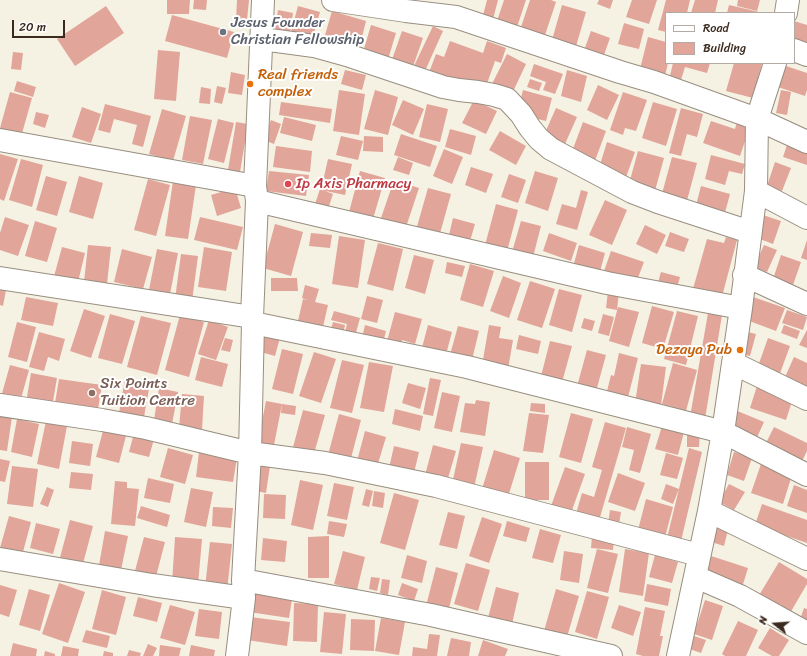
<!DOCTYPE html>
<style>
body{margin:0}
#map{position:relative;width:807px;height:656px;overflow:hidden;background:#f5f2e3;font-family:Sriracha,sans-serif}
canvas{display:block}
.legend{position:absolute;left:665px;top:12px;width:130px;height:52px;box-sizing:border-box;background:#fff;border:1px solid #b1aaa5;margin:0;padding:5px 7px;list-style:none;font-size:12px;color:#3b2a1e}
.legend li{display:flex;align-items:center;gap:8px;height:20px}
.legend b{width:20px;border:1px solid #b1aaa5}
.north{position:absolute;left:755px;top:604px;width:40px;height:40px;-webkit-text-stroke:3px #fff;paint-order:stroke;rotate:287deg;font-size:11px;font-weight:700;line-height:16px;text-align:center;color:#3b2a1e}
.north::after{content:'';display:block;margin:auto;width:14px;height:18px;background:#3b2a1e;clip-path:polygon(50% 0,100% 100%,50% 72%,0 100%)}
.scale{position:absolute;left:12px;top:20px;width:53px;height:18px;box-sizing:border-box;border:2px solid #3b2a1e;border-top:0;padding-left:5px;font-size:12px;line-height:14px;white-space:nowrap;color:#3b2a1e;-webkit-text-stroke:3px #fff;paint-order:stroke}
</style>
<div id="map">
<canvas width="807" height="656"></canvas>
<ul class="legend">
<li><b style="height:5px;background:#fff"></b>Road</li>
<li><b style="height:11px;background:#e2a59a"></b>Building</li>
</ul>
<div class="north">N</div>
<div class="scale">20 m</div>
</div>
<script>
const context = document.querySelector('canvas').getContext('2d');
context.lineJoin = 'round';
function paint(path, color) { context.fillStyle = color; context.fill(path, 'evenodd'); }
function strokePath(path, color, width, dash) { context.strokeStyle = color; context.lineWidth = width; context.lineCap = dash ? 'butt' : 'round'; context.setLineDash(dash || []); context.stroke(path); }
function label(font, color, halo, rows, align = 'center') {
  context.font = font + ' Sriracha,sans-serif'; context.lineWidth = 4; context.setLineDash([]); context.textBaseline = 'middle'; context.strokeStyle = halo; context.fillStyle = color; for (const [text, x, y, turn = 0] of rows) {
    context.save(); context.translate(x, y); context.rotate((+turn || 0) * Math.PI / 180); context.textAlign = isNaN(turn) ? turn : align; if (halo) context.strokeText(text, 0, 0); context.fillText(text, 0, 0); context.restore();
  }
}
const building = new Path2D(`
 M167,0H190L189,14H167Z
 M194,0H207L206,10L193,9Z
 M237,0H249L247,20L236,19Z
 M487,0H498L491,27L481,23Z
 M504,0H526L515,33L495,27Z
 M530,0H551L556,2L543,41L519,33Z
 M599,0H613L610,9L597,4Z
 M632,0H657L649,24L626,17Z
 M666,0H690L687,13H666V32L658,30Z
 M695,0H718L715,13H691Z
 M738,0H760L757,11L737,6Z
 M562,5L586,12L574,53L550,47Z
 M729,5L759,12V13H727Z
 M106,6L124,33L75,66L57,39Z
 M298,6L320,12L310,47L274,36L278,10L293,13L289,39Z
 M332,11L366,21L360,45L325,35Z
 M172,15L234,32L227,58L165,41Z
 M794,21L807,25V50L794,46Z
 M624,23L644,29L639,49L618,44Z
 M371,25L396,33L386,66L361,59Z
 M433,26L443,31L425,71L414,66Z
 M402,31L423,38L409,78L388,71Z
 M591,31L610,38L600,66L581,59Z
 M648,37L666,42V63H668L664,80L639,73Z
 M450,41L483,53L487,41L506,48L501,63L495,61L483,95L428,75L436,54L444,57Z
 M158,50L180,52L176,101L154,99Z
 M13,52L23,53L21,70L11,69Z
 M507,54L526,64L510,98L486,96Z
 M673,63H710L707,73L685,67L680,83L669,80Z
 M734,63H762L753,98L726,91Z
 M534,64L563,74L555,94L543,90L546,82L530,76Z
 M786,66L807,73V90L805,96L778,87Z
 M345,70L366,75L362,90L341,84Z
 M567,70L587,76L581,102L561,96Z
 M231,72L245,75L242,95L228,93Z
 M530,79L542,83L539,91L527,87Z
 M17,81L36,87L33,97L14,91Z
 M598,85L619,95L607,120L587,110Z
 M217,86L226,88L222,104L214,102Z
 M201,87L211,89L210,104L199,103Z
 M339,90L365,94L359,135L333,131Z
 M375,90L398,97L388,135L364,129Z
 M523,90L552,98L546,121L517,114Z
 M781,90L791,92L787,115L776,113Z
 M10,92L32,98L21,137L0,131V128Z
 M623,92L647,100L636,131L625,128L623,135L610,130Z
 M403,100L424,109L413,135L392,125Z
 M474,100L497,111L486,134L462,123Z
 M281,102L332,109L330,123L279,115Z
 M653,102L677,109L666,146L642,138Z
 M105,104L151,116L143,147L132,144L137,125L114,119L110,133L98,130Z
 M427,104L448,109L440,142L419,137Z
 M82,107L101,114L91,143L72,137Z
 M556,108L577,117L561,153L540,144Z
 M681,108L703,114L697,137L687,134L681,156L669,153Z
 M162,109L186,116L173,161L149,154Z
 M36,112L49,115L45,128L33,124Z
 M739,115L752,120L740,156L703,143L711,121L735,129Z
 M190,116L212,120L203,164L182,160Z
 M284,117L316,125L312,141L280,133Z
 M218,119L234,123L224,163L208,159Z
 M271,120L281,124L274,144L264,140Z
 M236,122L248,124L240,172L228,170Z
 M583,122L606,131L593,166L570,157Z
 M450,129L476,136L471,155L445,147Z
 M500,131L526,146L516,165L489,150Z
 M401,134L437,146L430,167L394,155Z
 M341,136L363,141L358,160L336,155Z
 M364,136L383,137V152L363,151Z
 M790,136L807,141V165L783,157Z
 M607,142L635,152L625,180L598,171Z
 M276,146L312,151L310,172L273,167Z
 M444,149L463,157L452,184L433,176Z
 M638,151L664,158L653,198L627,191Z
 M0,154L18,159L4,201L0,199Z
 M711,155L745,164L742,174L729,171L725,185L705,179Z
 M398,157L413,163L409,175L393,170Z
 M672,157L697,163L685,208L660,201Z
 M21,159L43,165L32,207L9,200Z
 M328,159L352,164L345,195L321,190Z
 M775,162L791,168L782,191L767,186Z
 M471,167L493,174L486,193L465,185Z
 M269,171L309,175L306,196L266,191Z
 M360,171L385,178L373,219L349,212Z
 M535,171L558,178L548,211L525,203Z
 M509,174L526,180L518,203L501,197Z
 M46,176L67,182L57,216L36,210Z
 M79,176L103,183L93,219L69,212Z
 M148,179L170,185L156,236L134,230Z
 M394,180L419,188L406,227L381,218Z
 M173,181L196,185L188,239L165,236Z
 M701,186L730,194L723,220L694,213Z
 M235,188L241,208L217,216L211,195Z
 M428,188L451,194L439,237L416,230Z
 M320,189L333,194L327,212L314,207Z
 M581,190L588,192L577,230L556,224L562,204L576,208Z
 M605,200L627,210L612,245L589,235Z
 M496,204L518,210L506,255L484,249Z
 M760,214L781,221L773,244L752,236Z
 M5,217L29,225L18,256L0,250V233Z
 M200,217L243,227L237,250L194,240Z
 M453,218L475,224L470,241L449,235Z
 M35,221L57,228L47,262L25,256Z
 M521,221L541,226L533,257L512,252Z
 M275,224L303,232L291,276L263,268Z
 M645,225L666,235L657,254L636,244Z
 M670,232L689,239L684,252L665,246Z
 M311,233L332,235L330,248L309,246Z
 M549,233L577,243L571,261L543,251Z
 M339,236L365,240L358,288L332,284Z
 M726,237L737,240L720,304L691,296L707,239L724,243Z
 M807,240V260L801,258Z
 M378,243L403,249L393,291L367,284Z
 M88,245L111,247L107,284L84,282Z
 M579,245L605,253L599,275L573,267Z
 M764,245L777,250L767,272L754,267Z
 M62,247L85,253L77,286L53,280Z
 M204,247L232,252L226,291L198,287Z
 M122,249L152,257L143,289L114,282Z
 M157,249L178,253L169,299L148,295Z
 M611,251L644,262L634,288L602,277Z
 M181,254L198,256L192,301L175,299Z
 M414,255L434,260L425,294L405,288Z
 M781,255L801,262L793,285L773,279Z
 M447,262L465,266L462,277L445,273Z
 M470,264L494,271L483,307L460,300Z
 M661,272L680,277L676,291L657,286Z
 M503,276L521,283L509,318L490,311Z
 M271,278H297L298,291H271Z
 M530,281L555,289L542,328L517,320Z
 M305,285L319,289L315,302L328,305L322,331L297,325L303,299L308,300L302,298Z
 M0,288L6,290L3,306L0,305Z
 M559,289L582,295L572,332L549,325Z
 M608,291L619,292L617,310L606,308Z
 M367,296L383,300L377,323L361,319Z
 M26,297L58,303L53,326L21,320Z
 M753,297L785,308L776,331L744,319Z
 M652,306L674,312L663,349L642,343Z
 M618,307L639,312L629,347L609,341Z
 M84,309L105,316L91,358L70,351Z
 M787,310L807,317L803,330L782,323Z
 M334,311L360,318L354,340L344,337L347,324L331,320Z
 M677,311L698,316L686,365L664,359Z
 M395,312L422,319L415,344L402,340L400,348L386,345Z
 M708,313L722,315L705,419L690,417Z
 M110,314L135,321L122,364L98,358Z
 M603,314L614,317L609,336L598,333Z
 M180,315L204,322L189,377L165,370Z
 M141,316L171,323L157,375L127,367Z
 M584,318L595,321L592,331L581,328Z
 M209,320L228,327L216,360L198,354Z
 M17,322L36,327L27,362L8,357Z
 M333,322L345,325L342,339L329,336Z
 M365,325L386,331L382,347L361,342Z
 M428,325L452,332L444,362L420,355Z
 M489,325L501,327L499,338L513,340L507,375L481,371Z
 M784,325L800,331L797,339L781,333Z
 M458,326L479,331L470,368L448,362Z
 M263,329L281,334L275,356L257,351Z
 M807,330V348L799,345Z
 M744,331L756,334L750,356L738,353Z
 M39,332L65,339L59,361L48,357L44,371L29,367Z
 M519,335L541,341L538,354L516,349Z
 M225,338L233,340L230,352L221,350Z
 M768,338L790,346L779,376L757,369Z
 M550,341L572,346L561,386L540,380Z
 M282,349L303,354L293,394L272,389Z
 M587,350L606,355L595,395L576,390Z
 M314,352L336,359L321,403L299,396Z
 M619,353L638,358L627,401L606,395L611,375L614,376Z
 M201,357L228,364L222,387L195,380Z
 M794,357L807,363V388L785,377Z
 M342,360L364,365L352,413L330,408Z
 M369,362L393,366L384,412L360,408Z
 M673,363L697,370L686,411L662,404Z
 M641,364L666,367L660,413L634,410Z
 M10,365L29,370L20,402L1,397Z
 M31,373L57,378L52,407L26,403Z
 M430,378L441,380L433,416L423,414Z
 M59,379L102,385L98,409L55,403Z
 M125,379L150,383L144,417L119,413Z
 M408,383L426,388L420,409L402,403Z
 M757,386L793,398L786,420L750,408Z
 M159,388L178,392L172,424L154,420Z
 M442,392L460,396L452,432L434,428Z
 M182,394L204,396L202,430L179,428Z
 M476,400L490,402L485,436L460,432L465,403L475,404Z
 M266,401L282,404L273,450L257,447Z
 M531,403L545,404V413L530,411Z
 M282,404L296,406L295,415L281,413Z
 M395,409L423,416L420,431L392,424Z
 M303,410L325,415L313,457L292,451Z
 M735,410L764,422L754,444L726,431Z
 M529,413L549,415L543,453L523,451Z
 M571,413L593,419L581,463L559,457Z
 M339,414L361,420L350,462L328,455Z
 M0,415L12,417L7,451L0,450Z
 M17,419L39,424L32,457L11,452Z
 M46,421L67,426L59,469L37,464Z
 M605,422L626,428L598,524L575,517L582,493L594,497L602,470L592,467Z
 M662,426L684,432L678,455L655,449Z
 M104,427L127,432L119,463L96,457Z
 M627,427L651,434L640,473L629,470L634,450L622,447Z
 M774,427L807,443V451L800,465L764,447Z
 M365,431L386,437L377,467L357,461Z
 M687,431H700L699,447H687Z
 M134,433L154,439L149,457L129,452Z
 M72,441L93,444L90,466L69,463Z
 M461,443L483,447L474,488L452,484Z
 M433,445L456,451L446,485L424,479Z
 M394,446L419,452L414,473L389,468Z
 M168,448L193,455L185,484L160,477Z
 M689,448L702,452L681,541L667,538Z
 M494,450L520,458L508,497L482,489Z
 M199,452L237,458L233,482L196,477Z
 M734,452L752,458L744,481L727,475Z
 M666,453L683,458L677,479L660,475Z
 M0,459L10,461L5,482L0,481Z
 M525,462H549V500H525Z
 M761,464L792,475L783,504L751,493Z
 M261,465L270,466L266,493L256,491Z
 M12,466L38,469L33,507L7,504Z
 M565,467L585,474L571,513L551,506Z
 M71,472L93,474L91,490L69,488Z
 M618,473L645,483L635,511L608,502Z
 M148,478L174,484L170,503L144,498Z
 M300,480L323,485L313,530L291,525Z
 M115,481L127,482V488L139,489L135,526L111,524Z
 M334,483L354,487L347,520L327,516Z
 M666,484L679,489L673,504L661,499Z
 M729,484L745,492L734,510L719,502Z
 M794,485L807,490V513L787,506Z
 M47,487L54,490L48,507L40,504Z
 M191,488L213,492L206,527L184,522Z
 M366,489L373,491L369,507L362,505Z
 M374,491L385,493L383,508L372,506Z
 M394,493L419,500L405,550L380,543Z
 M264,494L286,495L285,519L263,518Z
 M646,499L673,507L665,537L638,530Z
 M762,504L807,520V543L755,525Z
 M141,506L170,515L167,527L137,518Z
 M213,507L233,508L231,528L212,526Z
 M610,510L621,512L619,525L608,524Z
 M448,512L465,516L457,549L439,545Z
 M9,516L31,522L20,563L0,558V548Z
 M482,517L502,524L489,563L469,556Z
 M70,520L93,526L81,571L58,565Z
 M329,521L347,524L344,537L327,534Z
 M507,521L530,528L526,542L503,536Z
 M713,522L729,526L724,546L708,541Z
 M36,523L60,529L53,554L30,548Z
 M540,529L561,535L553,563L532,558Z
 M105,531L128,536L120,575L98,571Z
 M329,536V578H308V537Z
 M592,536L614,538L613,550L591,548Z
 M144,537L165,542L153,588L132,582Z
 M175,537L202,539L198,585L172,583Z
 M263,538L287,541L285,562L261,560Z
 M210,542L232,544L227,591L205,588Z
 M597,549L618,554L608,593L587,588Z
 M625,549L649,553L643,596L619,592Z
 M343,551L365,557L357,590L334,584Z
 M564,551L583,554L579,583L560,580Z
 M705,554L748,568L740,594L696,580Z
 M407,555L427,561L422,583L401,578Z
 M655,555L678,562L672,583L649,577Z
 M779,562L807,579V584L786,620L755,602Z
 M466,563L490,570L478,611L454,604Z
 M436,567L458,573L448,612L426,606Z
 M371,577L380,578L377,591L369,589Z
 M382,579L390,580L388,595L380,593Z
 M59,583L85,592L68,643L42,634Z
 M402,583L418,589L414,601L398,595Z
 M647,584L671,589L668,606L644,601Z
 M0,585L17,590L9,617L0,614Z
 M253,587L293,593L289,618L249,612Z
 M496,587L519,593L512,624L488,618Z
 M29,589L50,595L40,631L19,625Z
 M556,589L579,596L567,637L544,631Z
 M102,590L126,597L116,635L92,629Z
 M587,591L609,597L597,639L575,632Z
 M138,597L162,603L157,622L133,616Z
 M705,600L723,606L712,640L694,634Z
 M294,603L318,604L317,642L293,641Z
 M170,605L195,612L185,645L160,638Z
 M619,605L641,612L633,636L611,628Z
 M645,607L665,611L660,636H663L659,656H643L636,654Z
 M804,608L807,609V634L796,631Z
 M199,609L222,612L219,639L195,636Z
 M324,612L346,614L342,654L320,652Z
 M250,617L290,622L287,646L247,640Z
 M381,618L405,622L399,655L375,651Z
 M351,619L375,620L374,651L350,650Z
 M738,621L758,630L746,656H725L722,654Z
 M770,628L789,640L779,656H772L758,648Z
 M86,630L110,636L107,648L82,642Z
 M429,634L440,635L437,656H412L413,647L427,649Z
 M691,635L706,640L701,653L687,648Z
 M451,638L471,642L469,656H447Z
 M483,640L508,649L505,656H478Z
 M13,643L37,649L36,656H10Z
 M148,644L157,648L153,656H143Z
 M160,645L181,648L179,656H159Z
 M191,645L215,650L214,656H189Z
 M63,646L79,649L78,656H61Z
 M129,650L141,653L140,656H127Z
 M45,651L55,654V656H44Z
 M104,651L113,653V656H103Z`);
const minor = new Path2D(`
 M333,0L406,11L456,17L620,72L654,82L757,119L807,142
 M786,13L788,0
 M262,39L314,46L350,56L443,87L459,90L478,92L494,95L507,99L521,114L530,128L539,139L551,149L632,192L658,202L750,232
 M794,50L807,55
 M0,140L255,186
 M756,191L807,218
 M257,201L607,283L741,308
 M744,275L807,304
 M0,278L252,317
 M253,323L467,367L723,432L807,475
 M733,363L807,399
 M0,405L102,420L146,428L250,453L325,463L436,486L699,555
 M709,511L807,559
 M0,559L152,585L244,598
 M696,577L740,596L807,633
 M243,580L431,615L611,656
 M237,656L244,598L243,580L250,453L253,323L252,317L257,201L255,186L263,0
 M678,656L709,511L723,432L741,308L756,191L757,119L775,63`);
const markers = [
 [223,32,4,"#6b7280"],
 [250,84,4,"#e8710a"],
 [288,184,4,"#e0444e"],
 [740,350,4,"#e8710a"],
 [92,393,4,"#8d6e63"]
];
const worshipNames = [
 ["Jesus Founder",231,23],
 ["Christian Fellowship",231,40]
];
const foodNames = [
 ["Real friends",258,75],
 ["complex",258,92],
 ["Dezaya Pub",732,350,"right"]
];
const healthNames = [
 ["Ip Axis Pharmacy",296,184]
];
const educationNames = [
 ["Six Points",100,384],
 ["Tuition Centre",100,401]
];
paint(building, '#e2a59a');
strokePath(minor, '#988e80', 24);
strokePath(minor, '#fff', 22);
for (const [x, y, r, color] of markers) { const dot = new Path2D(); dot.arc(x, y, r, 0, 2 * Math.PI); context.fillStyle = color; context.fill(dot); strokePath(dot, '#fff', 1.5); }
label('15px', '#5b616d', '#fff', worshipNames, 'left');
label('15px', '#c56008', '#fff', foodNames, 'left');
label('15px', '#be3a42', '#fff', healthNames, 'left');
label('15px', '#785e54', '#fff', educationNames, 'left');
</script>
